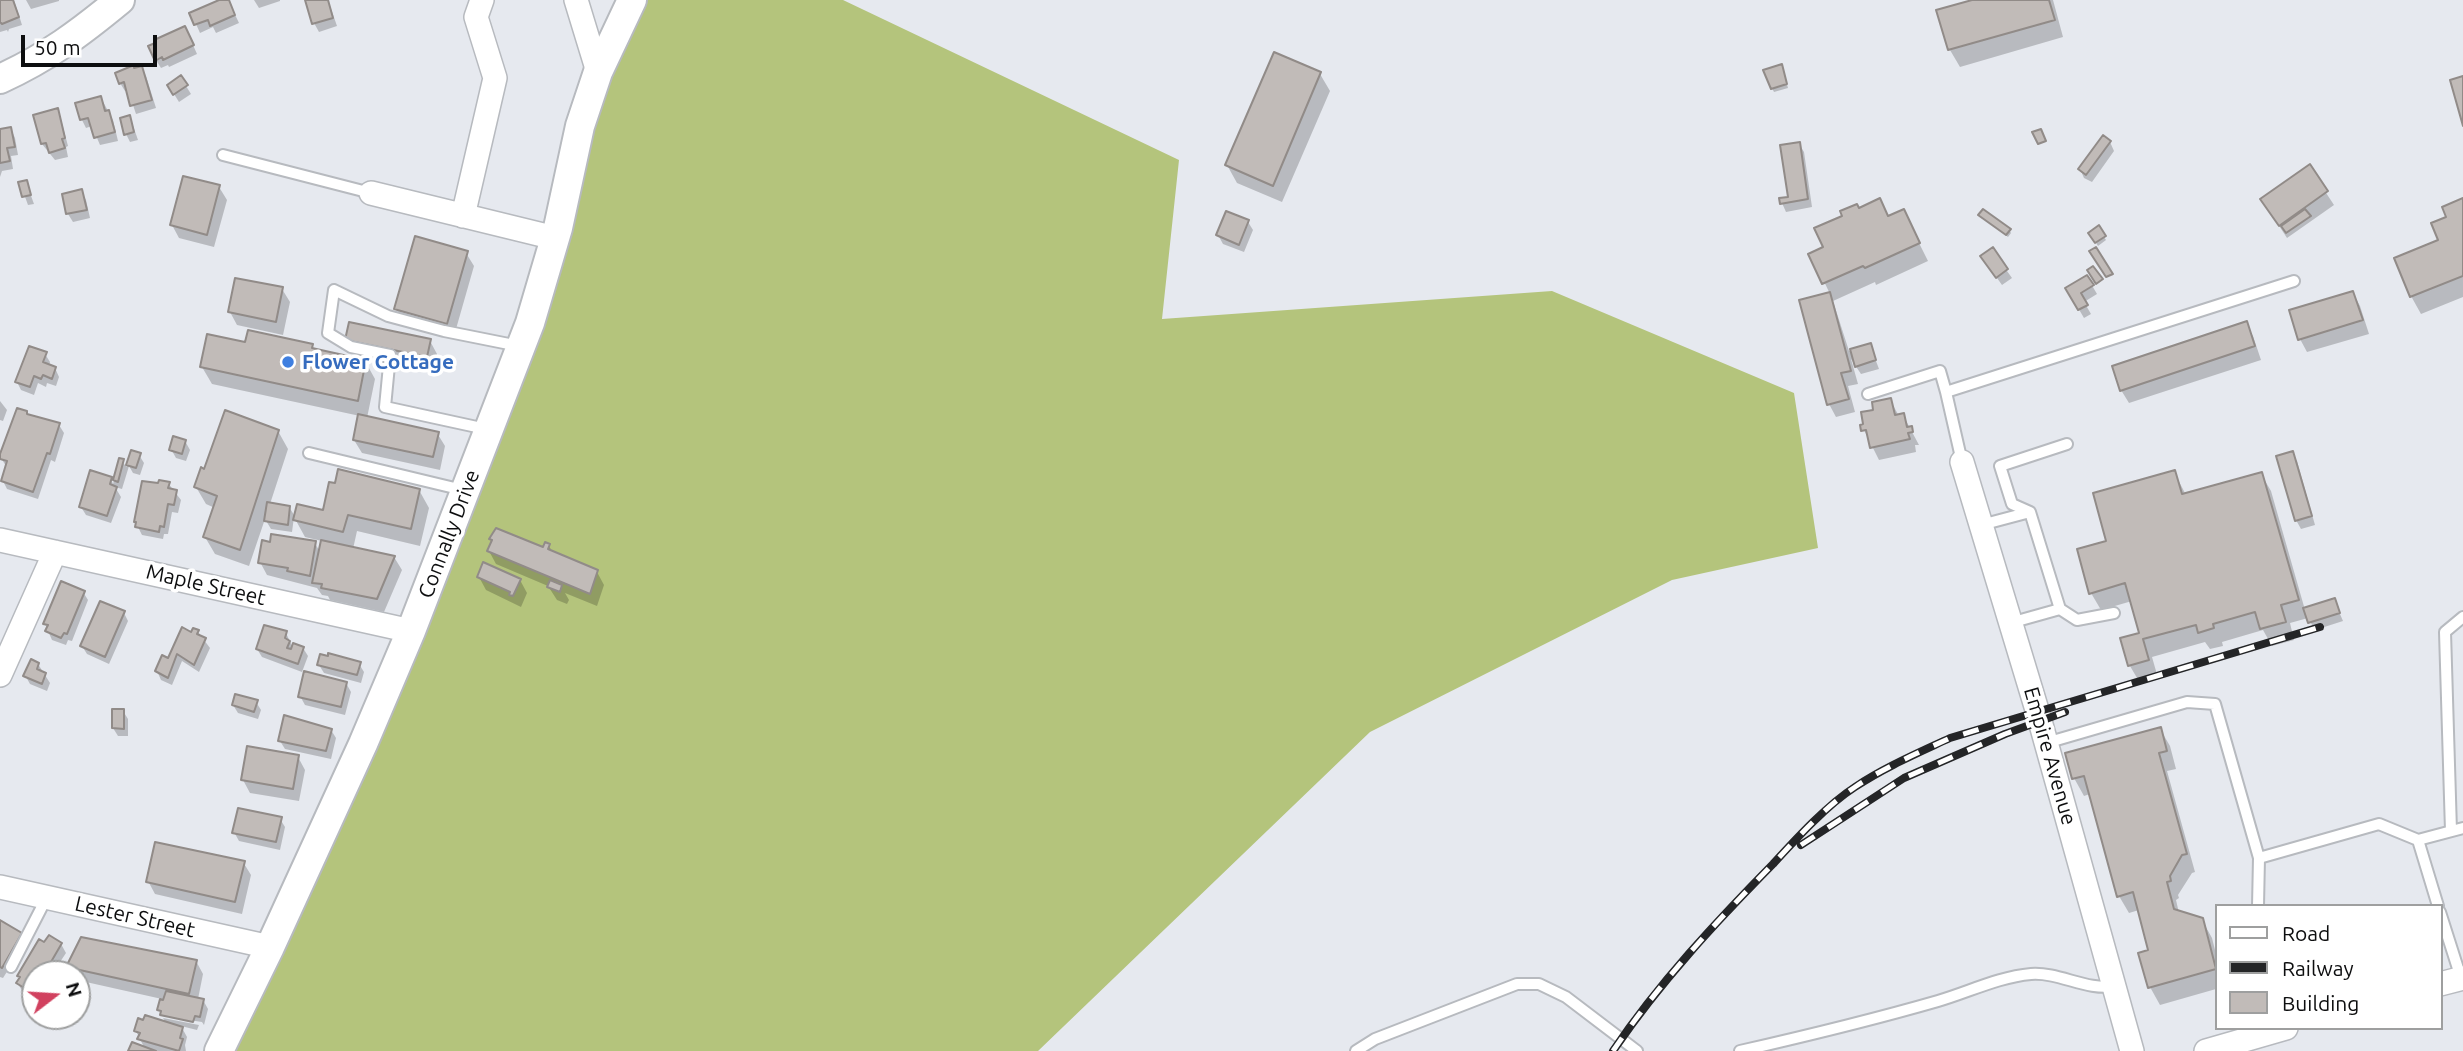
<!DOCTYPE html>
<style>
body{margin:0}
#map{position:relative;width:2463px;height:1051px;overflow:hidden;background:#e6e9ef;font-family:Ubuntu,sans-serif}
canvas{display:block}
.legend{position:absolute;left:2215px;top:904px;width:228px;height:126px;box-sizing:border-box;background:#fff;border:2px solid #9e9f9f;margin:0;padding:9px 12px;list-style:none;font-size:21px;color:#0d0e0f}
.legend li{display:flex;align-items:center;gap:14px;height:35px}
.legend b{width:35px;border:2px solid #9e9f9f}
.north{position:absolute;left:21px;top:960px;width:70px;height:70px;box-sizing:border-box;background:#fff;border:2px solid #9e9f9f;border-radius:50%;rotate:73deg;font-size:19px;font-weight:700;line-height:28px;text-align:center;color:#0d0e0f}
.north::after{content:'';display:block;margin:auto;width:24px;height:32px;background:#d1415f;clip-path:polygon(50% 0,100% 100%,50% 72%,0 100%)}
.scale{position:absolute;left:21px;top:35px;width:136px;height:32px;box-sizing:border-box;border:4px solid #0d0e0f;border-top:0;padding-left:9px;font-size:21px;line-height:24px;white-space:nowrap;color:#0d0e0f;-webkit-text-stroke:5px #fff;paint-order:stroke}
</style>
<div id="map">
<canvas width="2463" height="1051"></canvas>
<ul class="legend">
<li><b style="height:9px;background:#fff"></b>Road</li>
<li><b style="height:9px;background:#242527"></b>Railway</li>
<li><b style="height:19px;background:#c1bbb8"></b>Building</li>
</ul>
<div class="north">N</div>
<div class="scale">50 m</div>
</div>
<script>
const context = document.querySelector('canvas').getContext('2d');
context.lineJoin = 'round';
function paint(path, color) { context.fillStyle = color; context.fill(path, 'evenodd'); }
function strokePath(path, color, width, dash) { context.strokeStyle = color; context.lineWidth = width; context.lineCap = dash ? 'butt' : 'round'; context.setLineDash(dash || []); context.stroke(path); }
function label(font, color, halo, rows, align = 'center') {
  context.font = font + ' Ubuntu,sans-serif'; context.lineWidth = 7; context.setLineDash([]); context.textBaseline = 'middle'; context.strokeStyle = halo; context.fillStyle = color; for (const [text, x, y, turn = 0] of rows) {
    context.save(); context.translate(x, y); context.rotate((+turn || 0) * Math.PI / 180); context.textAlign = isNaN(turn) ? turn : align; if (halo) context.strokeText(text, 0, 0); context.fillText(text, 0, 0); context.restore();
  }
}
const forest = new Path2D(`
 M631,0H843L1179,160L1162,319L1552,291L1794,393L1818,548L1672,580L1370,732L1038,1051H228L266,941L390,645L522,347Z`);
const shadow = new Path2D(`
 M0,0H14L22,25L9,29L8,32L7,30L0,32Z
 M26,0H59V1L31,9Z
 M223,0H228L239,23L216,33L213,27L200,33L196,24Z
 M254,0H280V1L259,8Z
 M308,0H328L337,26L319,32L314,23Z
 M1978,0H2053L2063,37L1960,67L1950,50L1939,11Z
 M189,36L197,54L169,67L168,65L161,68L156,60L157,43Z
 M142,68L146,76L156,108L136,114L128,90L125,91L120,83L135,69Z
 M1783,70L1788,88L1774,92L1772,88Z
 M1320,74L1330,91L1282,202L1237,183L1227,165Z
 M181,78L191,94L179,102L169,86Z
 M101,98L113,120L118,141L100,145L92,126L86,128L82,120Z
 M57,110L61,119L68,146L66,147L68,157L55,160L42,144Z
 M130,117L138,140L130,142L126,134Z
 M11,129L15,138L18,155L11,156L13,169L2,171L0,177V131Z
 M2110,142L2114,151L2092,182L2084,178L2080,169Z
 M1799,144L1804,152L1812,207L1786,212L1782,203L1790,198Z
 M2309,167L2334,205L2287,238L2270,212Z
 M26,182L34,204L28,205L20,183Z
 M219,187L227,200L214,247L179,238L172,225Z
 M81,191L86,200L90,218L73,222L68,214Z
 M2463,200V297L2421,314L2411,296L2440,241L2448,218Z
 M1879,201L1889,217L1903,211L1928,261L1876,285L1875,282L1833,301L1849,351L1870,345L1879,369L1861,374L1851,359L1858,384L1848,386L1855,412L1836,417L1829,404L1830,294L1811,254L1825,248L1858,210Z
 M1980,216L2009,230L2011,233L2008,237Z
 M1248,222L1253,230L1244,252L1223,244L1218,235Z
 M2098,228L2106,240L2098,246L2090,233Z
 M1992,250L2012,278L2002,285L1987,264Z
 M466,253L474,266L454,336L404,322L396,309Z
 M2087,277L2097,294L2084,302L2091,314L2084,318L2067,289Z
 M282,289L290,302L283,335L237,325L230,312Z
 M2353,293L2360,306L2369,334L2307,352L2300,339L2291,311Z
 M2246,324L2253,336L2261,360L2129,403L2121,390Z
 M347,339L430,341L437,354L434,369L354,352Z
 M247,344L312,345L315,351L365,361L375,379L367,418L437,433L445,446L440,470L362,453L354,440L360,416L212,384L202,367Z
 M45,354L50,362L49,366L55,368L59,377L56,386L47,383L46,387L38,383L34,395L21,390L17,382Z
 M1890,400L1899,416L1903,415L1919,445H1915L1916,452L1879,460L1862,426L1876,411Z
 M0,401L7,410L3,421L0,420Z
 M28,416L59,425L64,433L55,462L51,460L38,499L7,489L3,481L6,466L1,458Z
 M278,431L288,449L270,504L289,507L296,518L419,490L429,508L420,546L357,531L353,549L394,557L402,570L384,612L330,600L328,596L322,595L317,588L267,575L260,562L313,540L320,552L322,541L305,537L294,517L292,532L271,529L265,519L249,566L215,554L205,537L215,508L206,504L196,487L205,471Z
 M185,441L190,450L186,461L176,458L171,449Z
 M132,452L139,455L144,463L140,475L133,473L129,466L122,489L115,487L121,497L111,523L86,515L81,507L111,479L113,484L120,460L127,467Z
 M2292,453L2297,461L2315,525L2301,529L2296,520Z
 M2174,472L2186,495L2261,474L2271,491L2305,610L2334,600L2343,621L2315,630L2308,618L2290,623L2294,640L2272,646L2263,630L2222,642L2223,646L2210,649L2205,642L2152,657L2158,678L2140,683L2130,666L2123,639L2141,634L2132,601L2101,610L2091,593L2108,542Z
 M168,483L181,500L178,513L172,512L168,534H164L163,539L142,535L135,521Z
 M549,546L553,553L597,572L604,585L597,606L565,593L569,600L567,604L557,600L548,586L496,564L489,551L544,549Z
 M479,577L520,580L527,593L521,607L486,590Z
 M83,592L88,600L72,641L68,640L66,645L52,640L45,624Z
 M124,613L128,621L109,664L87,654L82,646Z
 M198,632L210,648L199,672L182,661L172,685L161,680L157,671L192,634Z
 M286,633L293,648H303L308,656L302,672L262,657L257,649Z
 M38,664L50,683L47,691L30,684L25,675Z
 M359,664L364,672L361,683L324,673L319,665Z
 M346,683L351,692L345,715L305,705L300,696Z
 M256,702L261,710L258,719L238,713L233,705Z
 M123,711L128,719V736H118L113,728Z
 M2160,729L2170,746L2176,769L2167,771L2195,872L2192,873L2178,895L2179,898L2176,900L2179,913L2202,920L2212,938L2216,954V989L2160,1005L2150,987L2151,951L2139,910L2129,913L2119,896L2090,794L2084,796L2074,778Z
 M331,730L336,738L331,759L285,749L280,741Z
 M298,757L305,770L299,801L250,793L243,780Z
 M280,819L285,827L280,850L239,841L234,832Z
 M243,862L251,875L242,914L155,894L148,881Z
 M0,922L21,934L25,943L3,978L0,977Z
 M45,944H61L66,953L52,974H35V999L23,992L18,984L21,979L19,976Z
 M196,961L203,974L198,999L203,1000L208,1009L204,1025L202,1022L162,1016L159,1010L162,999L77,980V974H72L68,967Z
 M163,1018L199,1025L197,1030L181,1026L187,1037L185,1045L186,1051H130L145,1049L136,1031L167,1024Z`);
const building = new Path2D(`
 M0,0H13L19,17L2,24L0,22Z
 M219,0H229L235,15L210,26L208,20L194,25L189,13Z
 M305,0H328L333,18L312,24Z
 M1972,0H2049L2055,20L1948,50L1936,10Z
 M185,26L194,45L163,60L162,57L155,61L148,46L155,43L154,40Z
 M1274,52L1321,72L1273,186L1225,165Z
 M1782,64L1787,84L1771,89L1763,70Z
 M134,65V68L142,66L152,100L130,106L124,82L119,84L115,73Z
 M181,75L188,85L173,95L167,85Z
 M2463,76V126L2450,80Z
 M101,96L105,111L109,110L115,132L94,138L88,118L80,120L75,103Z
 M58,108L65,138L62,139L65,148L49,153L46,143L41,144L33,115Z
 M130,115L134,132L124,135L120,118Z
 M11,127L15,147L7,148L10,161L0,163V129Z
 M2041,129L2046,141L2038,144L2032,132Z
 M2103,135L2111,141L2086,175L2078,169Z
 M1800,142L1808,199L1780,204L1779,198L1788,197L1780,145Z
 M2310,164L2328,191L2279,226L2260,199Z
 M183,176L220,185L207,235L170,225Z
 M27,180L31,195L22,197L18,182Z
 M82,189L87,210L66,214L62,194Z
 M1880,198L1888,216L1904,209L1920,243L1865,268L1863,266L1822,284L1808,254L1823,247L1814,228L1842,216L1840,211L1857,204L1859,208Z
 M2463,198V276L2410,297L2394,258L2438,240L2431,223L2446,217L2442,207Z
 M1983,209L2011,229L2006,235L1978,215Z
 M2305,209L2311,216L2286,233L2281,226Z
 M1226,211L1249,220L1239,245L1216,235Z
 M2099,225L2106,236L2095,243L2088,233Z
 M415,236L468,251L447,324L394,309Z
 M1993,247L2008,269L1996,278L1980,256Z
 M2096,247L2113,274L2106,277L2089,251Z
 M2093,266L2103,279L2096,284L2087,270Z
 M2087,275L2094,285L2081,293L2088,305L2078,310L2065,288Z
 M235,278L283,287L276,322L228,312Z
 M2353,291L2363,320L2298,340L2289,310Z
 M1830,292L1851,371L1841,373L1849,399L1827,405L1799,300Z
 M2247,321L2255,346L2120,391L2112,366Z
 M349,322L431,339L427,357L345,340Z
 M248,330L313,344L312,348L366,360L358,401L200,367L207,334L245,342Z
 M1871,343L1876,360L1855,367L1850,349Z
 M29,346L47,352L43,362L56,367L52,379L43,375L41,379L34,376L30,387L15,382Z
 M1891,398L1895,415L1904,413L1907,427L1912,426L1913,432L1908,433L1910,439L1870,448L1866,430L1861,431L1860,425L1863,424L1861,412L1873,410L1872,402Z
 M17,408L27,411V414L60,423L50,454L47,453L33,492L1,481L7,461L0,459V454Z
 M225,410L279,430L240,550L203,537L217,496L194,487L201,467L204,469Z
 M358,414L439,432L433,457L353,440Z
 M173,436L186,440L182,454L169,450Z
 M131,450L141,453L136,468L126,465Z
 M2293,451L2312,516L2295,521L2276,456Z
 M119,458L124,459L118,482L113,480Z
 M338,469L420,489L411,529L348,515L343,532L293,520L297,504L323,510L329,482L335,483Z
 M90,470L112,477L110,484L117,487L107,516L79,507Z
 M2175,470L2182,494L2262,472L2299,600L2281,605L2286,622L2260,629L2255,612L2213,624L2214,628L2198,633L2196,625L2143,639L2149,660L2128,666L2120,638L2139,633L2125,583L2089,594L2077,549L2106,541L2093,493Z
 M159,480L170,482L168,488L177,490L174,505L168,504L164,527L160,526L159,532L135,527L136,522H134L142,481L158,483Z
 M267,502L290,506L288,525L264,521Z
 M496,528L543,547L545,542L550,544L548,549L598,570L590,594L487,551L492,540L489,539Z
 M271,534L316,541L310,576L287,571L288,568L258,563L262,540L270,542Z
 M321,540L395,556L377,599L321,588L322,584L312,583Z
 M483,562L521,579L513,596L509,595L510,592L477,577Z
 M550,580L562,585L560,592L547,587Z
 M61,581L85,591L67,634L64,633L61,638L45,631L48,625L43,624Z
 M2335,598L2340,613L2308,623L2303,608Z
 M100,601L125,611L105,657L80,646Z
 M264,625L287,631L285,638L290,641L287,648L291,649L293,643L304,647L298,664L256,649Z
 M182,627L191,632L193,628L199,630L197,634L206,638L194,665L177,654L168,678L155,671L162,655L168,658Z
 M328,653L361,662L357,675L317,665L320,654L328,656Z
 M31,659L39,663L37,669L46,673L42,684L23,676Z
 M304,671L347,682L341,707L298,697Z
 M235,694L258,700L254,712L232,705Z
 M112,709H124V729L112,728Z
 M284,715L332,729L326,751L278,741Z
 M2161,727L2167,751L2159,753L2187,854L2182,855L2170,876L2171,881L2167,882L2174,909L2203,918L2216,969L2148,988L2138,953L2148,950L2133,892L2117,897L2084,776L2072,779L2065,753Z
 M247,746L299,755L293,789L241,780Z
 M238,808L282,817L276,842L232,833Z
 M155,842L245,861L235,902L146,882Z
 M0,920L22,933L2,968L0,967Z
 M49,935L62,943L44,974H35V986L31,992L16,983L20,977L17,976L39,939L44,942Z
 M81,937L197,960L189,994L66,967Z
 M166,991L204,999L200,1017L195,1016L193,1022L160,1015L161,1011L157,1010L160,999L163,1000Z
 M145,1015L183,1027L180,1038L183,1039L179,1051L137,1039L140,1033L134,1031L138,1018L143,1020Z
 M132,1042L156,1051H128Z`);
const service = new Path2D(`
 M223,155L371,193
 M1868,394L1940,371L1946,392
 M486,429L385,407L390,355L351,347L328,333L334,290L388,316L444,331L519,346
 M309,453L463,490
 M1962,462L1946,392L2294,281
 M2030,512L2012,504L2000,466L2067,444
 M1981,525L2030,512L2060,609L2010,623
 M2060,609L2077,620L2114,613
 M2046,743L2187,702L2215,704L2259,858
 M2451,831L2445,632L2463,617
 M2418,840L2463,828
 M2258,906L2259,858L2379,824L2418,840L2438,906
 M2440,912L2461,978
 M11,967L47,897
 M1356,1051L1375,1039L1517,984H1539L1566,997L1637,1051
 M1740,1051C1806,1036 1872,1020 1938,1001C1969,992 1998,977 2031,974C2060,972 2086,991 2115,986`);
const minor = new Path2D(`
 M576,0L598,72
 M371,193L555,238
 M463,216L495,78L476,17L482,0
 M1962,462L2037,710L2132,1051
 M0,540L411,631
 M0,675L55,552
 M0,887L270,947
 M2440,984L2463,978
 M2206,1051L2286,1028`);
const tertiary = new Path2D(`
 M0,79C48,57 80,33 120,0
 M219,1051L270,947L363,744L411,631L530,323L558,228L580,126L598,72L632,0`);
const rail = new Path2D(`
 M1801,845L1904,778L2005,734L2065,712
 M1613,1051C1659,983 1716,922 1773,864C1796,839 1827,805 1855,787C1885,767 1918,753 1950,738L2320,627`);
const markers = [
 [288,362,7,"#3f7fe0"]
];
const shopNames = [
 ["Flower Cottage",302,362]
];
const streetNames = [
 ["Connally Drive",449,534,-69],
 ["Maple Street",206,585,13],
 ["Empire Avenue",2050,756,74],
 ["Lester Street",135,917,13]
];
paint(forest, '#b4c47c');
paint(shadow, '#0003');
paint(building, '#c1bbb8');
strokePath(building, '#918b88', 2);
strokePath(service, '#b7babf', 14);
strokePath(minor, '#b7babf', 26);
strokePath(tertiary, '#b7babf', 32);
strokePath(service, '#fff', 10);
strokePath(minor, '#fff', 23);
strokePath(tertiary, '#fff', 28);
strokePath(rail, '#242527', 8);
strokePath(rail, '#fff', 5, [16]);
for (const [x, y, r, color] of markers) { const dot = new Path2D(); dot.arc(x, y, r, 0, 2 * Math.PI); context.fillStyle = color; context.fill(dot); strokePath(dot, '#fff', 2.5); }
label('bold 21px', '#366cbe', '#fff', shopNames, 'left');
label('21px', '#0d0e0f', '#fff', streetNames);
</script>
